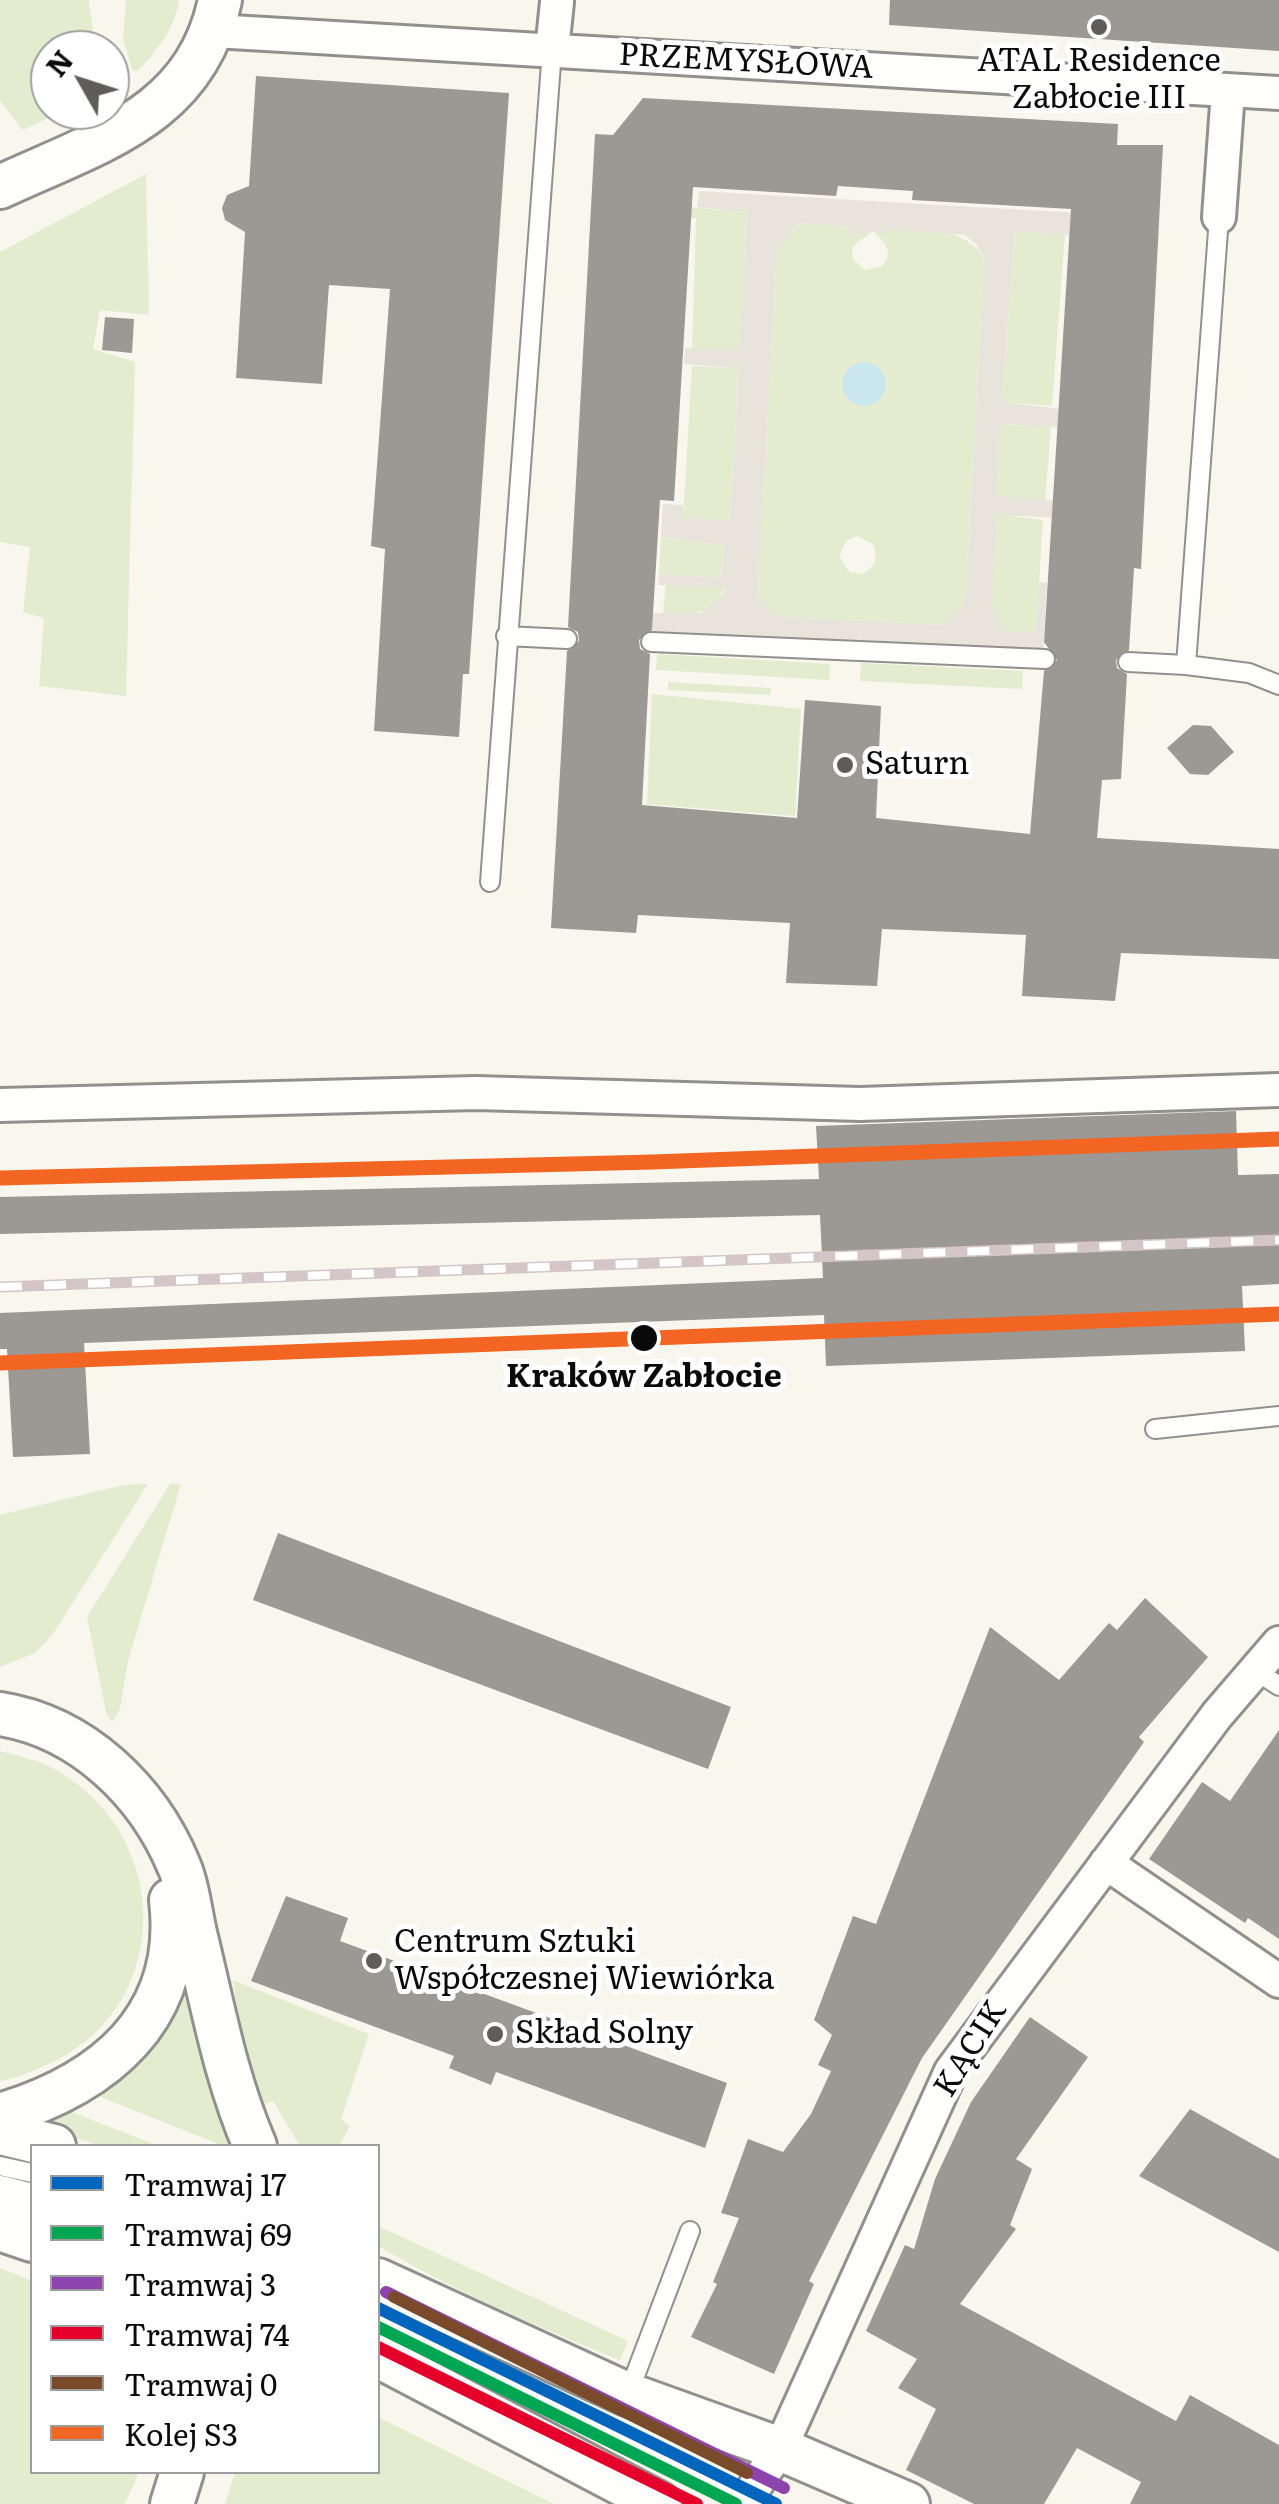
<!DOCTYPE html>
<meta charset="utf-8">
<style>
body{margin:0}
#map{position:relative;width:1279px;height:2504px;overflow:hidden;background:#f9f6ee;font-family:Literata,serif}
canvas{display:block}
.legend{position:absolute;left:30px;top:2144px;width:350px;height:330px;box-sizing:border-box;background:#fff;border:2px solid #9d9d9d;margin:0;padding:12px 18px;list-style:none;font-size:30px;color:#0a0a0a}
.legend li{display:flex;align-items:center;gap:20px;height:50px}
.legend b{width:50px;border:2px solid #9d9d9d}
.north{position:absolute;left:30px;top:30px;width:100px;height:100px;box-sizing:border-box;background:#fff;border:2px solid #9d9d9d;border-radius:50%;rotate:309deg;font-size:28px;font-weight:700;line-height:40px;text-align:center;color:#0a0a0a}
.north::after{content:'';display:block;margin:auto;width:35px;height:45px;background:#5e5d5a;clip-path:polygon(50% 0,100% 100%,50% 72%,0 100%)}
</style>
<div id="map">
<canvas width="1279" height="2504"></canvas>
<ul class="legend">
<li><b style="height:12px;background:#0065bd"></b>Tramwaj 17</li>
<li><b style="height:12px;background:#00a651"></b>Tramwaj 69</li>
<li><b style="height:12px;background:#8e44ad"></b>Tramwaj 3</li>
<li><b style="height:12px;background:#e4002b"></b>Tramwaj 74</li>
<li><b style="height:12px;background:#7a4b2a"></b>Tramwaj 0</li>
<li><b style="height:12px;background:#f26522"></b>Kolej S3</li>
</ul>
<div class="north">N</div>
</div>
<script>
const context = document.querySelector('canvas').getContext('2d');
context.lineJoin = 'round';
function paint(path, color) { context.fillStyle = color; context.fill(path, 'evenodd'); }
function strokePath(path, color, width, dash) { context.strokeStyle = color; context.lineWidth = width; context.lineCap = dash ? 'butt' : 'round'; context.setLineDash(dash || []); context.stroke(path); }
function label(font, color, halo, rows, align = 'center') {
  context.font = font + ' Literata,serif'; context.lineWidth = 10; context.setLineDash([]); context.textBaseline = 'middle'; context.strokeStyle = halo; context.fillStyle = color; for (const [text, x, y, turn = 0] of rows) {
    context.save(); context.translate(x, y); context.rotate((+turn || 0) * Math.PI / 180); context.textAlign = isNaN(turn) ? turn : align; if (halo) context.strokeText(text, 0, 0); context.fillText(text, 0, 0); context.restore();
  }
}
const green = new Path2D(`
 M0,0H89L95,50H50V110H65L23,130L0,101Z
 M126,0H179C175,29 157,50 138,71L132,70L123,39Z
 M146,174L149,315L100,310L93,349L135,362L126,696L39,686L44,618L23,612L30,547L0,542V252Z
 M681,206L742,212L747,208L739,351L692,349L696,218L679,217Z
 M799,223L845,226L857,235C894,226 964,220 984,259L966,590L963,605L943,625L781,617L770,612L758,594L777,249ZM873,231C884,242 895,251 882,266L865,270L853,259L852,247ZM866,362L879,368L883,395L865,406ZM857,536L873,544C879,557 875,568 862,574L849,572L839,556L846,541Z
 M1015,230L1065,234L1052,406L1002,402Z
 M733,362H739L730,521L683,518L692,366L731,368Z
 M1001,424L1051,427L1045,501L995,496Z
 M997,514L1043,520L1036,632L1005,631L992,609Z
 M661,537L724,545L721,578L659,574Z
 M666,583L724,587C718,617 687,614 663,614Z
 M657,654L830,664L829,680L656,670Z
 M861,663L1023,671L1022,689L860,681Z
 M668,682L771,688V695L668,690Z
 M652,694L801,709L795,816L647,804Z
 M148,1484L53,1634L35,1653L0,1667V1515L123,1485Z
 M170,1484H181L128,1661L120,1709L112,1722L106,1712L87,1617Z
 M0,1751C19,1756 41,1761 58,1771C176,1840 172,2013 44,2066C29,2072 15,2079 0,2081Z
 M182,1969L238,2146H224L88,2092Z
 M233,1980L369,2034L341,2119L350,2126L339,2146H300L273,2101L260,2105L242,2044Z
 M62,2108L158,2146H102L38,2127Z
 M378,2226L628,2341L620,2360C537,2327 455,2291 378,2246Z
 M0,2268L32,2281V2472H139L125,2504H0Z
 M378,2417L554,2504H225L235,2472H378Z`);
const plaza = new Path2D(`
 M699,191L1079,213L1078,236L1015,231L1002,402L1070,410V428L1001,424L996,496L1063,501L1062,518L997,515L992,608L1006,631L1036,632L1039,582L1047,583L1043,651L652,633L653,613H701L723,595L724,588L658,585L659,574L721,578L724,545L661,537L663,504L683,505V518L730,520L739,363L733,362L732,368L684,364L685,348L739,350L747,208L742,212L697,207ZM799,223L845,226L856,235L872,231L884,235L892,229L964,235L976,244L984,259L966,590L963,605L943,625L781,617L771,612L758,594L777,249Z`);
const water = new Path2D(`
 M842 384a22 22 0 1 1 44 0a22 22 0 1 1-44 0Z`);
const building = new Path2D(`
 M890,0H1279V51L889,25Z
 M256,76L509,93L469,674H463L459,737L374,731L385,549L371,546L390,289L329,285L322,384L236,378L245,232L225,220L222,208L227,195L249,186Z
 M643,98L1118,124L1117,145H1163L1141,569L1134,568L1129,650L1116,660L1117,668L1127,674L1121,779L1102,780L1097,838L1279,849V959L1121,953L1115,1001L1022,996L1026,935L882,929L877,986L786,983L790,923L638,915L636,933L551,928L567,651L579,641L578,632L568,627L595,134L613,135ZM838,186L913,191L912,200L1071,209L1044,642L1057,660L1044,671L1030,834L876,818L881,706L805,700L797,818L642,805L650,654L640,649L639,640L652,630L660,500L674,501L693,187L836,196Z
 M105,317L134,319L132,353L102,350Z
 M1193,725L1211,726L1234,752L1208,775L1190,774L1167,748Z
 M1236,1111L1238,1175L1279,1174V1284L1242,1286L1245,1351L826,1366L824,1315L84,1343L90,1454L13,1457L7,1349H0V1313L823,1278L820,1215L0,1234V1197L819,1179L816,1126Z
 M278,1533L731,1707L708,1769L253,1600Z
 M1145,1598L1208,1657L1139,1737L1144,1742L922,2058L809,2281L814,2284L774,2374L691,2337L717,2284L713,2282L739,2218L721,2213L748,2139L783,2152L811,2114L831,2071L818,2065L832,2035L814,2020L853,1916L876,1924L990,1627L1059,1680L1109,1623L1117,1630Z
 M1279,1730V1939L1248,1918L1245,1923L1149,1859L1202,1782L1230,1801Z
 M286,1896L348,1918L340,1941L727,2083L705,2148L496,2072L491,2085L449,2068L454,2056L251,1981Z
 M1030,2017L1088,2057L1016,2159L1032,2169L1010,2225L1016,2229L960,2304L1176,2421L1190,2395L1279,2445V2504H1130L1141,2482L1077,2448L1044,2504H974L906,2470L936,2409L898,2388L917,2359L866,2331L905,2245L914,2249L935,2179L971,2102Z
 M1190,2109L1279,2159V2252L1139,2176Z`);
const service = new Path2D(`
 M1219,217L1186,665L1249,673L1279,685
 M506,636L567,639
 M651,642L1045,659
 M1128,662L1186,665
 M490,882L552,50
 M1155,1429L1279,1416
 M1256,1671L1279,1686
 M0,2166L32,2173
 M378,2318L749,2502
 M628,2394L690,2231`);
const minor = new Path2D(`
 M214,31L1279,93
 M552,50L557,2
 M1219,217L1228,91
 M0,1105L476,1093L860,1104L1279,1090
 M1106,1863L1279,1981
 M743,2504L780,2449L951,2071L1217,1715L1279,1643`);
const tertiary = new Path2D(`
 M0,187C96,142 196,117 220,0
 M0,1714C82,1727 148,1791 179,1866C188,1886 190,1912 195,1933C213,2006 225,2077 255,2146
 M0,2115C103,2084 185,2019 171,1900
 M0,2133L54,2146
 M0,2197L32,2205
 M0,2229L32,2240
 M378,2280L627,2394L780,2449L908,2504
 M378,2356L660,2504
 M172,2504L182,2472`);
const rail = new Path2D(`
 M0,1287L1279,1240`);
const rail1 = new Path2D(`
 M0,1178L653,1162L1279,1139
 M0,1363L1279,1314`);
const tram1 = new Path2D(`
 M378,2308L776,2504`);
const tram2 = new Path2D(`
 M378,2327L736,2504`);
const tram3 = new Path2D(`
 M386,2292L784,2488`);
const tram4 = new Path2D(`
 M378,2347L697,2504`);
const tram5 = new Path2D(`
 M394,2297L747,2473`);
const markers = [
 [1099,27,10,"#5e5d5a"],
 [845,765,10,"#5e5d5a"],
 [644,1338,15,"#0a0a0a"],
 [374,1961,10,"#5e5d5a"],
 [495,2034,10,"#5e5d5a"]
];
const streetNames = [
 ["PRZEMYSŁOWA",746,62,3],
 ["KĄCIK",971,2049,-58]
];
const poiNames = [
 ["ATAL Residence",1099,62,"center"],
 ["Zabłocie III",1099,99,"center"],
 ["Saturn",865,765],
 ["Centrum Sztuki",394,1943],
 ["Współczesnej Wiewiórka",394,1980],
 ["Skład Solny",515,2034]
];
const stopNames = [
 ["Kraków Zabłocie",644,1378]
];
paint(green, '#e4ecd0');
paint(plaza, '#e8e4db');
paint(water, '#c9e6ef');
paint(building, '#9c9894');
strokePath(service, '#92908d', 22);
strokePath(minor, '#92908d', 38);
strokePath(tertiary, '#92908d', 48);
strokePath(service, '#fefefc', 18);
strokePath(minor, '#fefefc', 32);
strokePath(tertiary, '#fefefc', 42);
strokePath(rail, '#d4c6c6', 11);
strokePath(rail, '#fff', 8, [22]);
strokePath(rail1, '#f26522', 15);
strokePath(tram1, '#0065bd', 12);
strokePath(tram2, '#00a651', 12);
strokePath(tram3, '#8e44ad', 12);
strokePath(tram4, '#e4002b', 12);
strokePath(tram5, '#7a4b2a', 12);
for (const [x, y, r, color] of markers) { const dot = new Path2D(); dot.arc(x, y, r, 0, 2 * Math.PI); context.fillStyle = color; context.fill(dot); strokePath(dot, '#fff', 4); }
label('32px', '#0a0a0a', '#fff', streetNames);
label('32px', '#0a0a0a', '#fff', poiNames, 'left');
label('bold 32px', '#0a0a0a', '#fff', stopNames);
</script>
